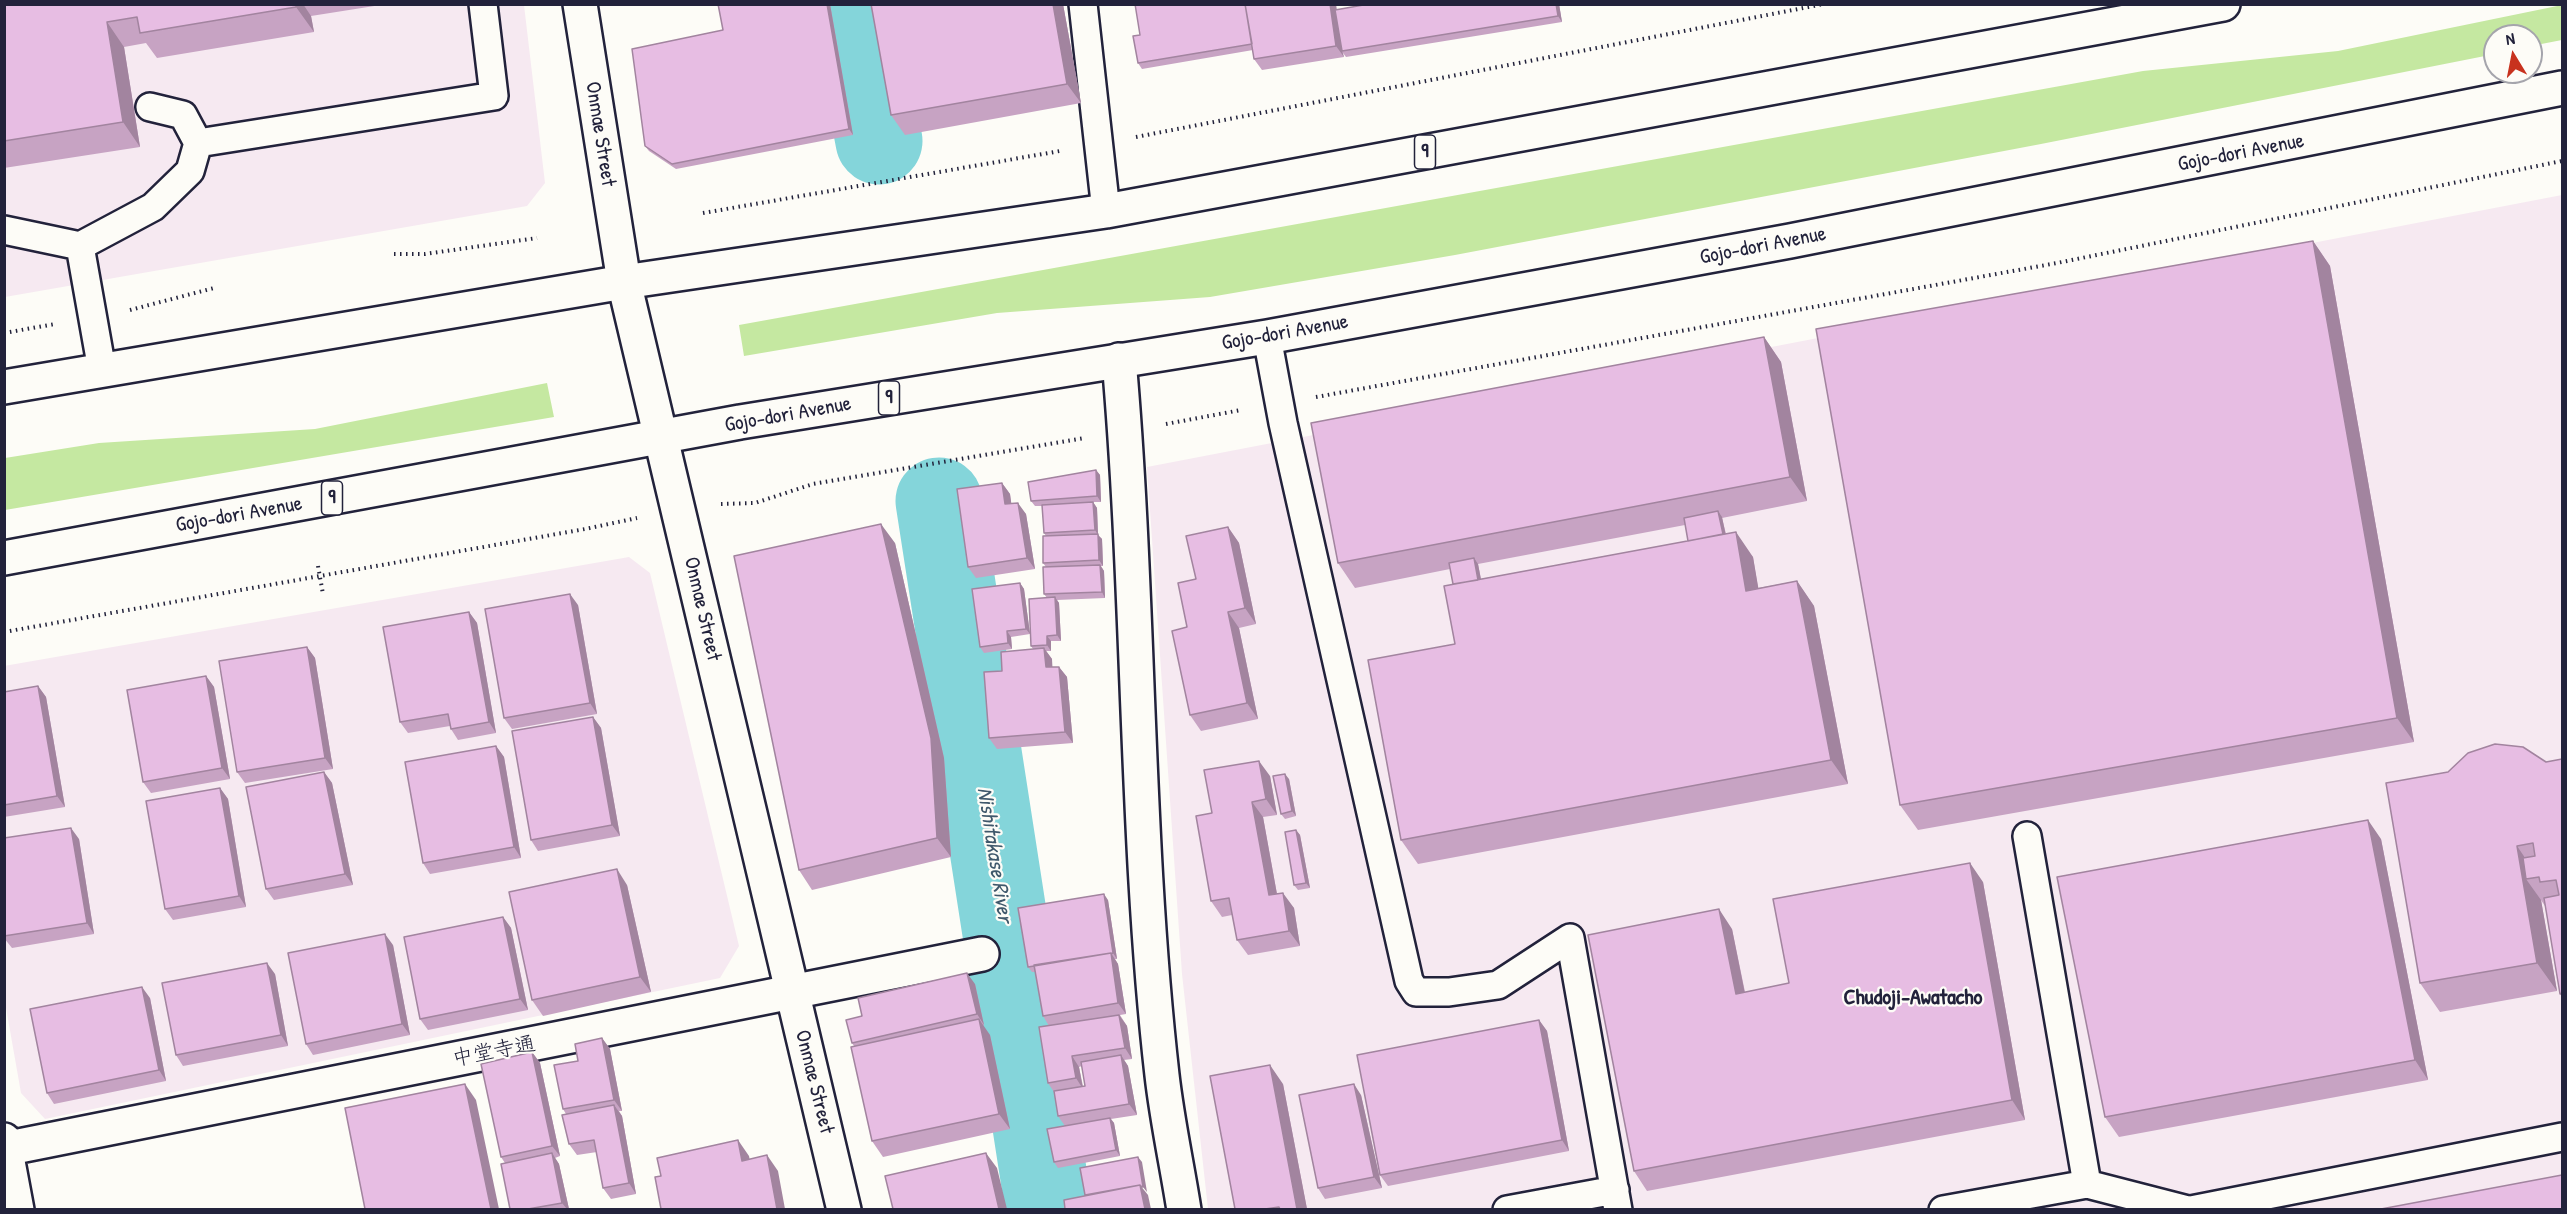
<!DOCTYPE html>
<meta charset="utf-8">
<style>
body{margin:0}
#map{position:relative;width:2567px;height:1214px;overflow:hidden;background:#fdfcf7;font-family:"Patrick Hand",sans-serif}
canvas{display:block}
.frame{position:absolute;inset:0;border:6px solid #22223b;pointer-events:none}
.north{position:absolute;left:2483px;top:24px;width:60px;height:60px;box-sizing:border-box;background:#fdfcf7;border:2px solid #a5a5ac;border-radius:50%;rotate:350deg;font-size:16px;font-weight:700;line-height:24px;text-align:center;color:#22223b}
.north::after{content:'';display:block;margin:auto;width:21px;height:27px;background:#c8321e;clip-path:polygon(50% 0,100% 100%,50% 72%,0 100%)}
</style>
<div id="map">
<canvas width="2567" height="1214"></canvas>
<div class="frame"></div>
<div class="north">N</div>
</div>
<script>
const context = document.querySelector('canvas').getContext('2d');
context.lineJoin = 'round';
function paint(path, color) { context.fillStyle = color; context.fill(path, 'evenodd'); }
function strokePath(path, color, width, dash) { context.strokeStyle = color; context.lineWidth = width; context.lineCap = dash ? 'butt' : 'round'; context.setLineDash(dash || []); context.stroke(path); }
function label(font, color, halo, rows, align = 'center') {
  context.font = font + ' "Patrick Hand","Klee One",sans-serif'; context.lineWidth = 4.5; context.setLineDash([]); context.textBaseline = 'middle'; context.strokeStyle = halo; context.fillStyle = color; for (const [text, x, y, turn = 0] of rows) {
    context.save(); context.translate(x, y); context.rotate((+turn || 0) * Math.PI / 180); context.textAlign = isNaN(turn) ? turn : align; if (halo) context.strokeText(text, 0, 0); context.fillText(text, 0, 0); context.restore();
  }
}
const built = new Path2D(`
 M5,5H524L545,183L527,206L5,297Z
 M2562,195V1209H1208L1182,974L1147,467Z
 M629,557L650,573L739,946L720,978L45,1119L21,1093L5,1002L4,666Z`);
const green = new Path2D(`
 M2562,5V40L2531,46V36H2495V54L2041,144L1455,255L1210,297L997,313L744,356L739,325L2143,71L2338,51Z
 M547,383L554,417L5,510V458L99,443L315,429Z`);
const river = new Path2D(`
 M853,4L879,141
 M939,501L1049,1210`);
const path = new Path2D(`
 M1136,137L1824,4
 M703,213L1060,151
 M394,254H425L537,238
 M130,310L214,288
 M4,333L55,324
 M1316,397L2057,263L2562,161
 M1166,424L1241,410
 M721,504L755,503L813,484L1085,438
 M318,566L323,594
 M4,632L585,529L637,518`);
const service = new Path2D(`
 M1083,4L1106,211
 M198,143L494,96L483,4
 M4,230L80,246L102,370
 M80,246L153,207L190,171L198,143L183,115L150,107
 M1267,337L1283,423L1409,981L1416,992H1449L1498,985L1570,938L1618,1210
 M2027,836L2087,1184
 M1507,1210L1615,1190
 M1943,1210L2087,1184L2188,1210
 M2191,1210L2562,1137`);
const minor = new Path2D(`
 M1119,360C1140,598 1135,838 1162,1075C1167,1120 1177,1165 1184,1210
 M4,1140L17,1210
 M4,1149L982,954`);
const tertiary = new Path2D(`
 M580,4L624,282L844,1210`);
const trunk = new Path2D(`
 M4,387L624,282L1106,211L2223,4
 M4,558L740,422L1267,337L1790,241L2562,88`);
const wall = new Path2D(`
 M4,4H387L311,16L314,32L157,58L146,43L124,47L140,147L4,168Z
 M830,4L853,135L676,169L649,151L645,146L723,30Z
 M1063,4L1081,103L905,135L891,115Z
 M1559,4L1562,22L1346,57L1343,53L1344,57L1262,70L1254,59L1253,50L1142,69L1138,63L1140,35L1336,10Z
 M2313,241L2330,266L2414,742L1918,830L1900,805Z
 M1764,337L1781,362L1807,501L1722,518L1726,534L1753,557L1758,588L1797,581L1814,606L1848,784L1418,864L1401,840L1455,644L1453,584L1450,569L1355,588L1338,563ZM1685,525L1688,541L1481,579L1478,564Z
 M1096,470L1100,475L1101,502H1093L1097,508L1098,535L1102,539L1103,566H1101L1104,571L1105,598L1057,600L1059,603L1061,641H1051V651H1046L1052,659V667H1059L1067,677L1073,743L997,749L989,738L1002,671L1033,649L1031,646L1047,598L1044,594L1046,567L1043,563L1046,536L1044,533L1042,506H1035L1031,501Z
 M1002,483L1010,494L1011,503L1026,514L1035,569L976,578L968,567Z
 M1228,527L1239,543L1256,624L1239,628L1258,719L1201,731L1190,715L1187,627L1196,579Z
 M895,543L944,758L951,857L812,890L799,870Z
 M1020,583L1024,589L1030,634L1011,637L1012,649L984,653L980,647Z
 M578,605L597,714L512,729L504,718Z
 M469,612L477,623L496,733L458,740L451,729L450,726L408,733L400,722Z
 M307,647L315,658L333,769L245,783L237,772Z
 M206,676L214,687L230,779L151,793L143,782Z
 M38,686L46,697L65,807L4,817V692Z
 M593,717L601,728L620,836L538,851L531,840Z
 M496,746L504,757L521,858L430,874L423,863Z
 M2562,759V997L2560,994L2545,906L2541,900L2557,991L2440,1012L2420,983L2546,762Z
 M324,772L332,783L353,885L274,900L266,889Z
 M1270,776L1277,815L1263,817L1277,894L1294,908L1300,946L1248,955L1237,940L1232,915L1222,917L1211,901L1212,813Z
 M1289,779L1296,816L1285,819L1281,814Z
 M220,788L228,799L246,907L173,920L165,909Z
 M1296,830L1300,835L1310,888L1298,890L1294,885Z
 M4,838L79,839L94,934L12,948L4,938Z
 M2381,839L2428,1080L2119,1137L2105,1117Z
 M1983,882L2025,1120L1647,1191L1634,1171L1732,929L1745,992L1789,983Z
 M627,885L651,992L543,1016L532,1000Z
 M1108,900L1117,959H1115L1118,964L1126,1014L1120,1015L1127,1026L1132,1059L1124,1060L1128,1066L1137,1115L1111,1119L1114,1123L1120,1156L1058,1168L1054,1162L1065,1126L1058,1116L1054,1092L1048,1083L1049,1026L1043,1016L1035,972H1032L1028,967ZM1082,1066L1085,1086H1083L1079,1067Z
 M503,917L511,928L528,1010L428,1030L420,1019Z
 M393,945L410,1035L313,1055L306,1044Z
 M275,974L288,1046L183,1066L176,1055Z
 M975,984L984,1025L983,1026L990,1035L1010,1129L883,1157L872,1141L854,1046L852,1043L862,1016Z
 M150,998L166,1081L54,1104L47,1093Z
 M1539,1020L1547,1031L1569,1151L1388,1186L1380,1175Z
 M602,1038L610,1049L622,1111H619L622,1116L636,1194L611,1199L603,1188L597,1152L577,1155L569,1144L566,1114L563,1109L578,1061Z
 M532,1052L540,1063L560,1156L555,1158L559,1164L569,1209H510L505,1163L501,1157Z
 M1283,1084L1307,1209H1235Z
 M1361,1095L1382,1188L1325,1199L1318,1188Z`);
const shadedWall = new Path2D(`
 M296,4H303L311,16L314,32L296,7Z
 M827,4H830L853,135L849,129Z
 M1053,4H1063L1081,103L1067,84Z
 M1330,4H1336L1343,51H1342L1344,57L1336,46Z
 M1556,4H1559L1562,22L1558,16Z
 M107,22L124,47L140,147L123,122Z
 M2313,241L2330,266L2414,742L2397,718Z
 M1764,337L1781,362L1807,501L1790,477Z
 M1096,470L1100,475L1101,502L1097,496Z
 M1002,483L1010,494L1013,515L1005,504Z
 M1093,502L1097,508L1098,535L1102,539L1103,566L1099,560L1098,535L1095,530Z
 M1018,503L1026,514L1035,569L1027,558Z
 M1718,511L1722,517L1731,560L1727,555Z
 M881,524L895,543L944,758L951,857L937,838Z
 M1228,527L1239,543L1256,624L1245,608Z
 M1736,532L1753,557L1763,615L1746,591Z
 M1474,558L1478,564L1486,606L1482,600Z
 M1100,565L1104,571L1105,598L1102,592Z
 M1797,581L1814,606L1848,784L1831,760Z
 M1020,583L1024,589L1030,634L1026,629Z
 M570,594L578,605L597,714L590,703Z
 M1055,597L1059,603L1061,641L1057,635Z
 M469,612L477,623L496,733L489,722Z
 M1228,612L1239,628L1258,719L1247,703Z
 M1007,631L1011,637L1012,649L1008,643Z
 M1047,636L1051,641V651L1047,645Z
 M307,647L315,658L333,769L325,758Z
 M1044,648L1052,659L1053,678L1046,667Z
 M1059,667L1067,677L1073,743L1065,732Z
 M206,676L214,687L230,779L222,768Z
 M38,686L46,697L65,807L57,796Z
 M593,717L601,728L620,836L612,825Z
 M496,746L504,757L521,858L514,847Z
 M1259,761L1270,776L1277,815L1266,799Z
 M324,772L332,783L353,885L345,874Z
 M1285,774L1289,779L1296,816L1292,811Z
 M220,788L228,799L246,907L239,896Z
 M1252,802L1263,817L1280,911L1269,895Z
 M2368,820L2381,839L2428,1080L2415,1060Z
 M71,828L79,839L94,934L87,923Z
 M1296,830L1300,835L1310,888L1306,883Z
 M2517,846L2536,874L2526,879L2541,900L2557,991L2537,963Z
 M1970,863L1983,882L2025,1120L2012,1100Z
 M617,869L627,885L651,992L640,977Z
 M1283,893L1294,908L1300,946L1289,931Z
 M1104,894L1108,900L1117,959L1113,953Z
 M1719,909L1732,929L1749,1014L1736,994Z
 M503,917L511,928L528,1010L520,999Z
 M385,934L393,945L410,1035L402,1024Z
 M1111,953L1118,964L1126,1014L1118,1003Z
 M267,963L275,974L288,1046L281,1035Z
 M967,973L975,984L984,1025L977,1014Z
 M142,987L150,998L166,1081L159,1070Z
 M1119,1015L1127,1026L1132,1059L1125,1048Z
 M979,1019L990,1035L1010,1129L999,1114Z
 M1539,1020L1547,1031L1569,1151L1562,1140Z
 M602,1038L610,1049L622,1111L614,1100Z
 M532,1052L540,1063L560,1156L552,1146Z
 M1121,1055L1128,1066L1137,1115L1129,1104Z
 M1072,1056L1079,1067L1083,1089L1076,1078Z
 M1270,1065L1283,1084L1307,1209H1297Z
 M465,1084L476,1100L499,1209H491Z
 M1354,1084L1361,1095L1382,1188L1374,1177Z
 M614,1105L622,1116L636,1194L629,1183Z
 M1110,1118L1114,1123L1120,1156L1116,1150Z
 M738,1140L749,1156L753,1176L742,1161Z
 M552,1153L559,1164L569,1209H567L562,1203Z
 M986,1153L997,1168L1007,1209H999Z
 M767,1155L778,1171L785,1209H777Z
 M1138,1157L1142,1162L1147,1192L1143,1187Z
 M1140,1185L1148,1195L1151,1209H1145Z`);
const building = new Path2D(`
 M4,4H296V7L140,33L137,17L107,22L123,122L4,141Z
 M718,4H827L849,129L672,164L645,146L632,49L723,30Z
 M871,4H1053L1067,84L891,115Z
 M1135,4H1245L1252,44L1138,63L1133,36L1140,35Z
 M1245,4H1330L1336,46L1254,59Z
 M1369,4H1556L1558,16L1342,51L1335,10Z
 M2313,241L2397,718L1900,805L1816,329Z
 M1764,337L1790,477L1338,563L1311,423Z
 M1096,470L1097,496L1031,501L1028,482Z
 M1002,483L1005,504L1018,503L1027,558L968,567L957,489Z
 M1093,502L1095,530L1044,533L1042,505Z
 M1718,511L1723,534L1688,541L1684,518Z
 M881,524L931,738L937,838L799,870L734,556Z
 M1228,527L1245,608L1228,612L1247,703L1190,715L1172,631L1187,627L1178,583L1196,579L1186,536Z
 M1736,532L1746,591L1797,581L1831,760L1401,840L1368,660L1455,644L1444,586Z
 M1098,534L1099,560L1043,563V536Z
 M1474,558L1478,580L1453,584L1449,563Z
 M1100,565L1102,592L1044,594L1043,567Z
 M1020,583L1026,629L1007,631L1008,643L980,647L972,589Z
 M570,594L590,703L504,718L485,609Z
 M1055,597L1057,635L1047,636V645L1031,646L1029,599Z
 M469,612L489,722L451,729L448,714L400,722L383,627Z
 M307,647L325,758L237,772L219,661Z
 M1044,648L1046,667H1059L1065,732L989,738L984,672L1002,671L1001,652Z
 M206,676L222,768L143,782L127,690Z
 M38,686L57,796L4,805V692Z
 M593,717L612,825L531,840L512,731Z
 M2495,744L2523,747L2546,762L2562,759V993L2560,994L2544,898L2559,895L2556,880L2540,882L2539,877L2526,879L2523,858L2535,856L2533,843L2517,846L2537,963L2420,983L2386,783L2448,772L2468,753Z
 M496,746L514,847L423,863L405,762Z
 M1259,761L1266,799L1252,802L1269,895L1283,893L1289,931L1237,940L1229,898L1211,901L1196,816L1212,813L1204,770Z
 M324,772L345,874L266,889L246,787Z
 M1285,774L1292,811L1281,814L1273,776Z
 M220,788L239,896L165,909L146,801Z
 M2368,820L2415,1060L2105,1117L2057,877Z
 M71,828L87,923L4,936V838Z
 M1296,830L1306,883L1294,885L1285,832Z
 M1970,863L2012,1100L1634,1171L1588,935L1719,909L1736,994L1789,983L1773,899Z
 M617,869L640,977L532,1000L509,892Z
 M1104,894L1113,953L1111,954V953L1028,967L1018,908Z
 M503,917L520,999L420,1019L404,937Z
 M385,934L402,1024L306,1044L288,953Z
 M1111,953L1118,1003L1043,1016L1034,965Z
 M267,963L281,1035L176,1055L162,983Z
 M967,973L977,1014L852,1043L846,1020L862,1016L858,998Z
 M142,987L159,1070L47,1093L30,1009Z
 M1119,1015L1125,1048L1072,1056L1076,1078L1048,1083L1039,1027Z
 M979,1019L999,1114L872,1141L851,1047Z
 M1539,1020L1562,1140L1380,1175L1357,1055Z
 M602,1038L614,1100L563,1109L554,1065L578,1061L575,1044Z
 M532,1052L552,1146L501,1157L481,1064Z
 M1121,1055L1129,1104L1058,1116L1054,1091L1085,1086L1081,1062Z
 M1270,1065L1297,1209H1280L1279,1207L1265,1209H1235L1210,1076Z
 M465,1084L491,1209H365L345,1108Z
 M1354,1084L1374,1177L1318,1188L1299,1095Z
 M614,1105L629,1183L603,1188L594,1140L569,1144L562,1115Z
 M1110,1118L1116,1150L1054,1162L1047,1129Z
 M738,1140L742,1161L767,1155L777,1209H661L655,1177L661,1176L657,1158Z
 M552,1153L562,1203L528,1209H510L501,1164Z
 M986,1153L999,1209H893L885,1176Z
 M1138,1157L1143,1187H1142L1140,1185L1085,1195L1080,1168Z
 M2562,1175V1209H2381Z
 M1140,1185L1145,1209H1065L1064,1200Z`);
const shields = [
 [1425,152,21],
 [889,398,21],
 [332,498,21]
];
const shieldNames = [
 ["9",1425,152],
 ["9",889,398],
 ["9",332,498]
];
const streetNames = [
 ["Onmae Street",600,134,81],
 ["Gojo-dori Avenue",2241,153,-11],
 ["Gojo-dori Avenue",1763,246,-11],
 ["Gojo-dori Avenue",1285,333,-10],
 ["Gojo-dori Avenue",788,415,-10],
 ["Gojo-dori Avenue",239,515,-10],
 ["Onmae Street",702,609,77],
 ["中堂寺通",494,1052,-11],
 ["Onmae Street",814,1082,76]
];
const waterNames = [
 ["Nishitakase River",994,855,81]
];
const neighbourhoodNames = [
 ["Chudoji-Awatacho",1913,998]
];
paint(built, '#f6e9f1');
paint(green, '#c5e8a1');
strokePath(river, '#84d5da', 87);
strokePath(service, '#22223b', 32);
strokePath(minor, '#22223b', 38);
strokePath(tertiary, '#22223b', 38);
strokePath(trunk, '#22223b', 38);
strokePath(path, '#22223b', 4, [1.5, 4.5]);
strokePath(service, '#fdfcf7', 27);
strokePath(minor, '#fdfcf7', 33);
strokePath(tertiary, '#fdfcf7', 33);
strokePath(trunk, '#fdfcf7', 33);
paint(wall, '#c7a3c3');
paint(shadedWall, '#a2849f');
paint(building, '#e7bde3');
strokePath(building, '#a2849f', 1.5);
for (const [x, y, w] of shields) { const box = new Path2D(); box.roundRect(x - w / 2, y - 17, w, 34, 4.5); context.fillStyle = '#fdfcf7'; context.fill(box); strokePath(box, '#22223b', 1.5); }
label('bold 20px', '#22223b', null, shieldNames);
label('21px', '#22223b', '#fdfcf7', streetNames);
label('italic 22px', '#3f586b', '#fdfcf7', waterNames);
label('bold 22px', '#22223b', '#fdfcf7', neighbourhoodNames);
</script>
